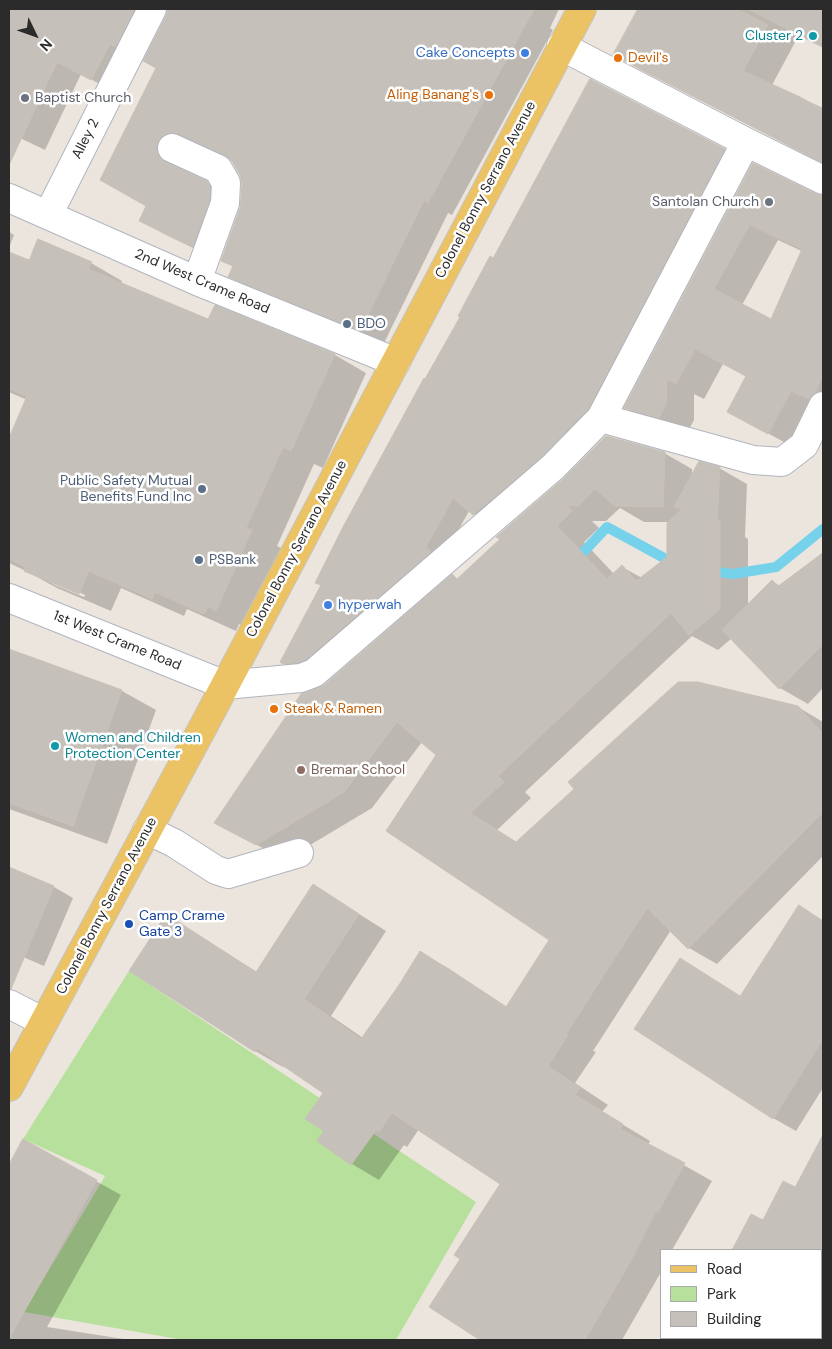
<!DOCTYPE html>
<style>
body{margin:0}
#map{position:relative;width:832px;height:1349px;overflow:hidden;background:#ece5de;font-family:"DM Sans",sans-serif}
canvas{display:block}
.frame{position:absolute;inset:0;border:10px solid #2b2b2b;pointer-events:none}
.legend{position:absolute;left:660px;top:1249px;width:162px;height:90px;box-sizing:border-box;background:#fff;border:1px solid #aaa;margin:0;padding:6px 9px;list-style:none;font-size:15px;color:#2b2b2b}
.legend li{display:flex;align-items:center;gap:10px;height:25px}
.legend b{width:25px;border:1px solid #aaa}
.north{position:absolute;left:10px;top:10px;width:50px;height:50px;-webkit-text-stroke:4px #fff;paint-order:stroke;rotate:132deg;font-size:14px;font-weight:700;line-height:20px;text-align:center;color:#2b2b2b}
.north::after{content:'';display:block;margin:auto;width:18px;height:22px;background:#2b2b2b;clip-path:polygon(50% 0,100% 100%,50% 72%,0 100%)}
</style>
<div id="map">
<canvas width="832" height="1349"></canvas>
<div class="frame"></div>
<ul class="legend">
<li><b style="height:6px;background:#ebc364"></b>Road</li>
<li><b style="height:14px;background:#b8e09d"></b>Park</li>
<li><b style="height:14px;background:#c5c0b9"></b>Building</li>
</ul>
<div class="north">N</div>
</div>
<script>
const context = document.querySelector('canvas').getContext('2d');
context.lineJoin = 'round';
function paint(path, color) { context.fillStyle = color; context.fill(path, 'evenodd'); }
function strokePath(path, color, width, dash) { context.strokeStyle = color; context.lineWidth = width; context.lineCap = dash ? 'butt' : 'round'; context.setLineDash(dash || []); context.stroke(path); }
function label(font, color, halo, rows, align = 'center') {
  context.font = font + ' "DM Sans",sans-serif'; context.lineWidth = 5; context.setLineDash([]); context.textBaseline = 'middle'; context.strokeStyle = halo; context.fillStyle = color; for (const [text, x, y, turn = 0] of rows) {
    context.save(); context.translate(x, y); context.rotate((+turn || 0) * Math.PI / 180); context.textAlign = isNaN(turn) ? turn : align; if (halo) context.strokeText(text, 0, 0); context.fillText(text, 0, 0); context.restore();
  }
}
const green = new Path2D(`
 M129,971L476,1202L396,1340H183L24,1312L105,1176L23,1139Z`);
const shadow = new Path2D(`
 M9,9H168L162,15L115,92L81,74L45,150L20,138L9,165Z
 M169,9H559L550,28L553,30L452,215L448,213L384,343L253,290L230,276L234,267L222,260L241,208L243,184L241,175L232,160L203,147L194,145L180,164L183,171L206,182L230,196L216,259L164,234L141,221L147,206L158,69Z
 M640,9H823V47L799,35L772,85L823,108V163L643,71L615,55Z
 M724,150L742,160L606,419L492,525L469,511L443,558L302,674L281,662L426,381L493,259Z
 M753,164L816,195L823,197V261L778,240L742,305L772,321L783,297L823,320V408L797,449L756,427L747,377L723,364L704,399L694,394V420L687,433L653,424L626,408Z
 M9,232L14,235L9,248Z
 M9,253L29,262L91,263L122,281L121,284L208,321L215,307L335,355L366,373L323,468L314,464L277,546L283,549L248,628L239,624L236,631L187,609L184,616L121,588L111,611L57,588L26,571L9,563V441L27,400L9,392ZM51,580L85,595L84,597L55,585L50,582Z
 M664,453L692,469V477L719,468L747,484L745,537L748,539V606L772,581L780,586L823,554V688L808,704L780,688L732,638L718,650L692,636L525,792L531,798L497,830L517,843L798,707L823,722V856L717,964L689,948L671,930L593,1051L596,1052L575,1083L608,1105L602,1112L650,1141L648,1145L712,1181L672,1250H661V1272L622,1340H483L431,1307L461,1258L501,1184L419,1129L407,1147L404,1145L379,1180L352,1164L325,1131V1093L284,1065L283,1067L255,1051L167,916L257,972L313,885L386,931L331,1016L363,1038L400,986L420,952L448,968L507,1007L551,939L388,831L438,755L422,742L372,808L285,860L216,823L325,686L453,576L459,580L501,539L498,537ZM620,508L644,522H668V557L642,578L622,567L614,574L584,542L599,528L592,521H606Z
 M9,651L122,691L156,710L107,844L9,809Z
 M9,868L54,887L73,898L44,966L9,951Z
 M810,914L823,921V1088L796,1131L773,1118L681,960L741,997Z
 M24,1141L121,1195L47,1327L130,1340H9V1168Z
 M821,1142L823,1143V1340H662L663,1338H821V1250H733L751,1215L763,1221L795,1189Z`);
const stream = new Path2D(`
 M574,562L607,527L677,565
 M709,571L733,574L776,567L823,529`);
const building = new Path2D(`
 M9,9H135L115,47L110,44L91,80L57,62L9,165Z
 M168,9H534L428,203L424,200L360,331L228,277L233,266L221,261L240,208L242,184L240,175L232,161L224,155L178,134L170,133L163,135L158,142L157,150L160,157L166,162L207,181L210,187V200L193,247L139,221L146,206L100,180L156,68L143,61L166,16Z
 M638,9H737L768,25L743,71L800,97L823,110V163L613,55Z
 M748,9H823V47Z
 M590,79L725,149L588,409L542,456L473,515L453,498L426,547L431,552L306,659L297,663L283,664L280,662L321,585L315,583L343,527L424,378L425,379L460,317L458,316L490,256L493,258Z
 M753,163L816,194L823,196V374L815,393L809,399L791,391L768,434L727,412L746,376L695,349L676,384L667,379L666,404L659,418L624,408ZM750,225L802,249L771,319L714,289Z
 M38,239L92,262L88,269L208,319L215,305L335,354L291,451L283,447L246,528L252,530L216,611L208,607L204,614L155,592L152,599L89,571L79,594L24,571L26,567L9,559V438L27,396L9,389V252L29,260Z
 M606,436L665,452L663,507L615,506L595,489L578,506L566,505L572,511L557,526L607,579L622,565L636,581L667,557V523L683,508L674,507L699,461L720,467L717,521H720V609L689,635L671,613L498,776L504,782L470,813L516,842L574,789L568,782L678,682H698L798,706L823,734V812L688,949L647,908L566,1034L568,1035L548,1066L580,1088L575,1095L623,1124L620,1129L685,1163L658,1212L656,1211L629,1264L585,1340H480L429,1307L460,1259L454,1255L500,1184L392,1113L379,1132L376,1130L351,1165L317,1141L324,1131L305,1119L323,1093L257,1048L255,1052L129,971L166,914L256,972L313,884L359,914L304,999L361,1039L399,985L420,951L506,1007L549,940L386,831L436,755L397,722L344,792L256,845L214,823L301,694L324,685L452,574L457,579L500,539L496,537L563,479Z
 M823,553V644L779,689L722,630L772,580L778,586Z
 M9,649L122,690L73,826L9,803Z
 M9,867L54,886L11,989L9,988Z
 M799,905L823,921V1039L773,1119L634,1029L680,958L740,996Z
 M823,1135V1250H732L751,1214L763,1220L783,1181L795,1187Z
 M23,1139L97,1180L9,1339V1165Z`);
const minor = new Path2D(`
 M561,46L746,142L823,180
 M172,148L218,169L226,183L225,203L197,281
 M9,198L197,281L396,362
 M48,215L152,9
 M601,418L753,460L782,462L804,445L823,406
 M9,598L225,685L301,678L314,673L553,467L601,418L746,142
 M147,830L174,843L216,870L228,874L299,853
 M9,1004L44,1022`);
const major = new Path2D(`
 M9,1087L202,729L582,9`);
const markers = [
 [813,36,5,"#0f9aa8"],
 [525,53,5,"#3f7fe0"],
 [618,58,5,"#e8710a"],
 [489,95,5,"#e8710a"],
 [25,98,5,"#6b7280"],
 [769,202,5,"#6b7280"],
 [347,324,5,"#5c6f8a"],
 [202,489,5,"#5c6f8a"],
 [199,560,5,"#5c6f8a"],
 [328,605,5,"#3f7fe0"],
 [274,709,5,"#e8710a"],
 [55,746,5,"#0f9aa8"],
 [301,770,5,"#8d6e63"],
 [129,924,5,"#1a4fb4"]
];
const cultureNames = [
 ["Cluster 2",803,36],
 ["Women and Children",65,738,"left"],
 ["Protection Center",65,754,"left"]
];
const shopNames = [
 ["Cake Concepts",515,53],
 ["hyperwah",338,605,"left"]
];
const foodNames = [
 ["Devil's",628,58],
 ["Aling Banang's",479,95,"right"],
 ["Steak & Ramen",284,709]
];
const worshipNames = [
 ["Baptist Church",35,98],
 ["Santolan Church",759,202,"right"]
];
const streetNames = [
 ["Alley 2",86,139,-63],
 ["Colonel Bonny Serrano Avenue",486,190,-62],
 ["2nd West Crame Road",202,282,23],
 ["Colonel Bonny Serrano Avenue",297,549,-62],
 ["1st West Crame Road",117,641,22],
 ["Colonel Bonny Serrano Avenue",107,906,-62]
];
const serviceNames = [
 ["BDO",357,324],
 ["Public Safety Mutual",192,481,"right"],
 ["Benefits Fund Inc",192,497,"right"],
 ["PSBank",209,560]
];
const educationNames = [
 ["Bremar School",311,770]
];
const transitNames = [
 ["Camp Crame",139,916],
 ["Gate 3",139,932]
];
paint(green, '#b8e09d');
paint(shadow, '#0003');
strokePath(stream, '#75d2ea', 10);
paint(building, '#c5c0b9');
strokePath(building, '#c8c1b7', 1);
strokePath(minor, '#b1b5be', 30);
strokePath(major, '#c4c4c4', 30);
strokePath(minor, '#fff', 28);
strokePath(major, '#ebc364', 28);
for (const [x, y, r, color] of markers) { const dot = new Path2D(); dot.arc(x, y, r, 0, 2 * Math.PI); context.fillStyle = color; context.fill(dot); strokePath(dot, '#fff', 2); }
label('14px', '#0d838f', '#fff', cultureNames, 'right');
label('14px', '#366cbe', '#fff', shopNames, 'right');
label('14px', '#c56008', '#fff', foodNames, 'left');
label('14px', '#5b616d', '#fff', worshipNames, 'left');
label('14px', '#2b2b2b', '#fff', streetNames);
label('14px', '#4e5e75', '#fff', serviceNames, 'left');
label('14px', '#785e54', '#fff', educationNames, 'left');
label('14px', '#164399', '#fff', transitNames, 'left');
</script>
